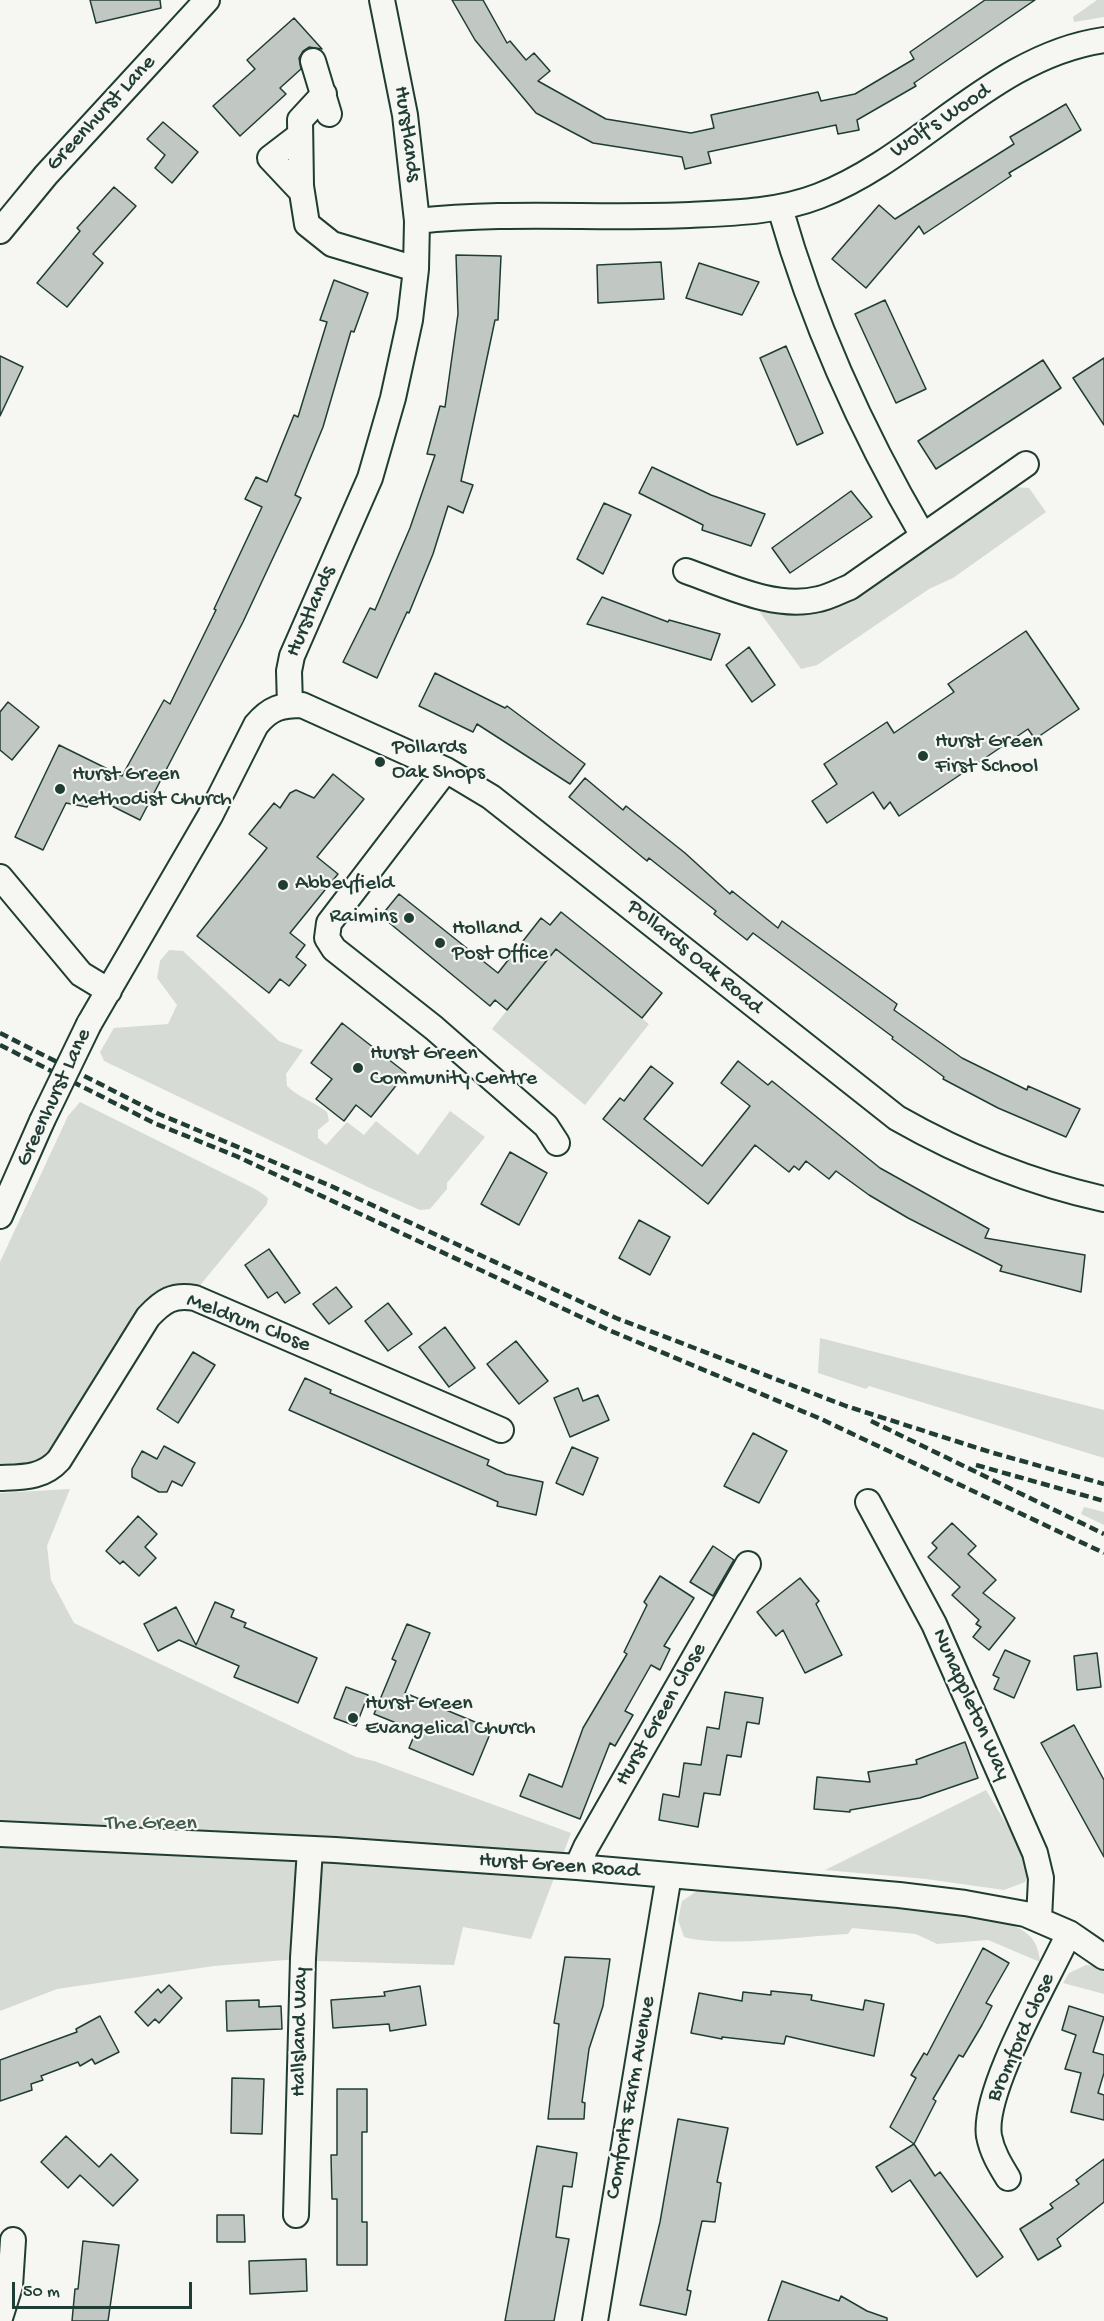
<!DOCTYPE html>
<style>
body{margin:0}
#map{position:relative;width:1104px;height:2321px;overflow:hidden;background:#f6f6f2;font-family:"Gochi Hand",sans-serif}
canvas{display:block}
.scale{position:absolute;left:12px;top:2282px;width:180px;height:27px;box-sizing:border-box;border:3px solid #1f3d34;border-top:0;padding-left:8px;font-size:18px;line-height:21px;white-space:nowrap;color:#1f3d34;-webkit-text-stroke:4px #f6f6f2;paint-order:stroke}
</style>
<div id="map">
<canvas width="1104" height="2321"></canvas>
<div class="scale">50 m</div>
</div>
<script>
const context = document.querySelector('canvas').getContext('2d');
context.lineJoin = 'round';
function paint(path, color) { context.fillStyle = color; context.fill(path, 'evenodd'); }
function strokePath(path, color, width, dash) { context.strokeStyle = color; context.lineWidth = width; context.lineCap = dash ? 'butt' : 'round'; context.setLineDash(dash || []); context.stroke(path); }
function label(font, color, halo, rows, align = 'center') {
  context.font = font + ' "Gochi Hand",sans-serif'; context.lineWidth = 4.5; context.setLineDash([]); context.textBaseline = 'middle'; context.strokeStyle = halo; context.fillStyle = color; for (const [text, x, y, turn = 0] of rows) {
    context.save(); context.translate(x, y); context.rotate((+turn || 0) * Math.PI / 180); context.textAlign = isNaN(turn) ? turn : align; if (halo) context.strokeText(text, 0, 0); context.fillText(text, 0, 0); context.restore();
  }
}
const green = new Path2D(`
 M1097,0H1104V17L1074,22L1073,17Z
 M1013,487L1029,488L1046,512L953,578L929,589L817,665L801,669L759,611L801,616L827,610L859,596Z
 M556,949L649,1024L585,1105L492,1029Z
 M169,950L183,951L279,1041L303,1050L286,1074L287,1086C299,1098 313,1101 327,1112L329,1121L318,1130V1138L326,1145L347,1122L364,1135L376,1121L418,1155L450,1111L485,1137L447,1183V1189L430,1209L420,1210L370,1188L104,1061L100,1052L114,1028L168,1024L177,1005L157,978L160,961Z
 M80,1102L257,1190L268,1198L267,1204L197,1289L183,1287L54,1455L38,1463L0,1468V1262L68,1116Z
 M820,1338L1104,1410V1458L869,1386L866,1389L818,1373Z
 M70,1489L47,1546L51,1580L74,1623L356,1757L374,1761L571,1833L531,1939L463,1927L454,1965L285,1960L214,1966L57,1989L0,2011V1493Z
 M1084,1507L1104,1512V1525L1081,1514Z
 M986,1790L1029,1862L1030,1873L1025,1882L1004,1890L926,1879L825,1870Z
 M718,1889L991,1919C1017,1926 1038,1931 1040,1962L988,1940L937,1944L916,1934L852,1928L848,1934C804,1936 725,1948 684,1937L678,1920L682,1901L697,1891Z
 M1086,1965L1097,1966L1104,1972V1994L1063,1983L1069,1973Z`);
const building = new Path2D(`
 M90,0H160L161,8L96,23Z
 M452,0H483L507,43L510,41L526,60L534,53L550,71L538,81L606,119L691,133L714,128L711,115L818,92L821,101L855,94L914,59L910,52L985,0H1035L914,83L916,86L857,120L859,130L838,134L836,125L708,152L711,163L685,169L682,157L593,143L536,113L475,40Z
 M294,18L322,49L309,47L303,51L299,58L301,69L280,88L286,94L240,136L213,106L255,69L247,60Z
 M1066,104L1081,130L1009,173L1011,176L924,234L919,226L866,288L832,259L879,205L895,219L1014,144L1010,137Z
 M163,122L198,152L172,183L155,168L165,155L147,139Z
 M114,187L136,206L93,254L103,263L67,307L37,283L80,231L77,228Z
 M456,255L501,256L498,320H495L461,481L473,485L463,513L448,506L433,554L409,613L407,612L377,678L343,662L370,608L375,610L410,528L435,455L427,454L440,406L445,407L458,314Z
 M661,262L664,299L598,303L597,265Z
 M699,263L759,282L742,315L686,298Z
 M334,280L368,293L354,332L351,331L323,427L295,495L301,498L243,622L140,820L92,796L87,807L66,803L43,850L15,837L59,745L122,776L164,700L170,704L216,610L214,609L262,507L245,499L256,477L267,482L294,415L298,417L327,322L320,320Z
 M885,300L926,389L896,403L855,314Z
 M786,346L823,433L797,445L760,358Z
 M0,356L23,367L0,416Z
 M1104,358V425L1073,378Z
 M1043,360L1061,388L936,469L918,441Z
 M652,467L711,495L765,514L751,546L702,530L703,525L639,493Z
 M851,491L872,517L790,573L772,548Z
 M604,503L631,515L603,574L577,559Z
 M602,597L668,622L669,620L720,634L711,660L587,624Z
 M1026,631L1079,709L1035,739L1028,729L899,816L890,802L884,809L873,792L827,823L812,801L837,784L824,764L887,722L894,733L954,692L948,684Z
 M749,647L775,685L752,702L726,665Z
 M435,673L505,708L507,706L585,764L570,784L477,724L473,732L419,706Z
 M8,702L39,727L12,760L0,750V712Z
 M333,774L364,799L317,857L338,874L290,933L305,945L296,957L306,965L289,986L280,979L269,993L197,936L267,848L249,834L274,803L280,808L290,793L296,790L314,798Z
 M585,778L623,810L626,806L685,853L730,894L732,891L778,928L782,921L897,1004L894,1010L962,1058L1027,1090L1028,1086L1080,1109L1066,1137L998,1108L943,1079L944,1077L892,1039L893,1037L753,933L747,940L714,914L716,911L649,858L647,861L569,797Z
 M399,894L498,973L541,918L550,925L561,912L662,993L642,1018L556,949L507,1010L495,1000L490,1006L381,916Z
 M342,1023L406,1073L371,1117L356,1105L344,1121L316,1099L332,1079L311,1063Z
 M738,1061L768,1085L772,1081L880,1168L989,1229L985,1238L1085,1255L1081,1292L1000,1271L1002,1266L908,1218L869,1195L836,1171L829,1179L806,1161L799,1170L794,1166L789,1172L755,1145L708,1204L603,1119L620,1098L624,1101L651,1066L673,1083L644,1119L702,1166L750,1106L721,1083Z
 M510,1152L547,1173L519,1225L481,1204Z
 M639,1220L670,1237L650,1275L619,1258Z
 M269,1249L300,1293L285,1303L277,1292L268,1298L245,1265Z
 M336,1287L352,1307L329,1324L313,1304Z
 M388,1303L412,1334L388,1351L365,1321Z
 M445,1327L475,1368L449,1387L419,1347Z
 M516,1341L548,1381L519,1404L487,1364Z
 M193,1352L215,1365L178,1423L157,1409Z
 M305,1378L331,1390L330,1393L489,1460L487,1465L506,1474L543,1482L536,1515L497,1506L498,1502L289,1410Z
 M578,1388L583,1401L598,1395L609,1420L570,1437L554,1398Z
 M753,1433L787,1451L759,1503L724,1486Z
 M164,1446L195,1463L182,1486L172,1481L167,1492H159L132,1477V1469L142,1451L157,1459Z
 M572,1447L598,1458L583,1495L556,1483Z
 M138,1516L157,1534L145,1547L156,1558L139,1576L123,1561L120,1564L106,1551Z
 M952,1523L976,1546L968,1554L996,1580L983,1593L1015,1618L989,1650L973,1637L981,1627L976,1624L979,1620L952,1595L960,1587L928,1557L937,1548L932,1543Z
 M713,1546L734,1560L713,1596L690,1582Z
 M660,1576L694,1598L664,1646L670,1649L660,1670L651,1665L625,1711L633,1715L615,1746L610,1743L580,1819L520,1796L529,1774L562,1787L583,1728L627,1654L624,1652L647,1605L644,1602Z
 M800,1578L819,1601L816,1604L842,1655L805,1673L783,1630L776,1636L757,1612Z
 M215,1602L234,1610L231,1617L246,1623L244,1627L317,1658L298,1703L234,1677L239,1666L179,1640L158,1651L144,1624L176,1607L196,1645Z
 M407,1624L430,1633L405,1693L492,1729L473,1775L409,1748L416,1731L374,1714L396,1661L392,1659Z
 M1005,1650L1030,1661L1014,1698L994,1689L999,1678L993,1675Z
 M1097,1653L1101,1687L1077,1690L1074,1656Z
 M346,1687L368,1695L356,1726L334,1718Z
 M725,1692L763,1698L759,1724L747,1722L741,1757L727,1755L720,1795L704,1793L698,1827L659,1820L663,1794L679,1797L684,1763L701,1765L707,1727L719,1729Z
 M1074,1725L1104,1780V1857L1041,1743Z
 M965,1742L978,1778L920,1798L850,1810V1812L814,1809L817,1777L870,1782L868,1772L917,1764L916,1760Z
 M983,1948L1009,1963L986,2003L992,2006L982,2025L963,2057L959,2055L933,2099L936,2101L914,2144L890,2127L916,2078L911,2075L924,2053L927,2055Z
 M565,1957L610,1959L603,2006L589,2049L582,2102L585,2103L584,2119H548L559,2024L554,2023Z
 M169,1985L182,1998L159,2023L155,2019L148,2026L135,2012L158,1989L161,1993Z
 M420,1986L426,2025L390,2031L389,2024L333,2028L331,2000L385,1996L384,1992Z
 M771,1991L812,1995L811,2000L863,2010L865,2000L884,2004L874,2056L786,2036L784,2044L722,2037V2039L691,2033L699,1993L742,2001L743,1992L771,1995Z
 M259,2000V2007L281,2006L282,2029L227,2031L226,2001Z
 M1069,2006L1104,2017L1093,2052L1104,2055V2073L1098,2093L1104,2095V2120L1071,2112L1081,2073L1065,2069L1076,2035L1062,2030Z
 M100,2016L119,2052L95,2064L92,2059L80,2066L78,2062L41,2076L43,2080L31,2084L32,2090L0,2101V2060L77,2032L76,2029Z
 M232,2078L264,2079L262,2134L231,2133Z
 M337,2089H367V2132H362V2222H367V2265H337V2199H332L331,2155H337Z
 M678,2119L728,2128L717,2182L721,2183L715,2222L702,2221L687,2290L691,2291L686,2315L640,2305L660,2222Z
 M66,2136L99,2167L111,2154L138,2180L113,2206L80,2175L68,2188L41,2162Z
 M914,2144L935,2176L940,2172L1003,2257L977,2277L910,2180L892,2192L876,2167Z
 M537,2146L577,2153L572,2187L563,2186L556,2237L569,2239L554,2321H505Z
 M1104,2159V2202L1057,2239L1061,2246L1038,2260L1020,2229L1053,2208L1050,2204L1079,2184L1076,2180Z
 M217,2215H244L245,2242H217Z
 M83,2241L119,2245L108,2321H72L75,2289H78Z
 M306,2259L307,2291L250,2294L249,2261Z
 M782,2281L839,2301L841,2296L867,2311L887,2318V2321H768Z`);
const minor = new Path2D(`
 M313,61L329,114
 M324,94L300,120L301,186L307,224L332,244L416,269
 M300,135L270,158L301,191
 M780,208C813,324 862,432 923,536
 M417,221C507,211 599,219 690,215C733,213 778,212 819,196C920,157 993,56 1104,40
 M0,231L46,175L207,0
 M686,571C726,585 775,610 819,599C829,597 840,591 850,587L1026,464
 M290,705L289,671L292,656L370,478L393,398L410,320L416,269L417,221L405,115L382,0
 M446,770L329,923L327,938L334,949L434,1028L546,1126L557,1143
 M0,877L81,974L109,991
 M89,1024L210,816L256,725C270,708 281,705 302,705L446,770L491,797L897,1118C962,1155 1031,1183 1104,1199
 M0,1216L42,1121
 M0,1478C23,1477 43,1478 59,1460L148,1317C163,1301 173,1294 195,1298L501,1430
 M868,1502L934,1624L1035,1853L1041,1878L1039,1919
 M0,1834L335,1850L577,1867L899,1895L965,1903L1025,1914L1069,1933L1104,1957
 M577,1867L586,1847L748,1564
 M1008,2178C1000,2165 992,2152 989,2136C982,2091 1048,1979 1069,1933
 M296,2215L303,1958L310,1849
 M0,2318L10,2286L13,2240
 M595,2321L669,1875`);
const rail = new Path2D(`
 M0,1033L159,1114L331,1186L616,1318L846,1406L990,1452L1104,1484
 M0,1045L154,1123L236,1156L611,1331L821,1419L1104,1553
 M871,1421L1104,1534
 M976,1465L1104,1501`);
const minorBridge = new Path2D(`
 M42,1121L89,1024`);
const markers = [
 [923,756,6,"#1f3d34"],
 [380,762,6,"#1f3d34"],
 [60,789,6,"#1f3d34"],
 [283,885,6,"#1f3d34"],
 [409,918,6,"#1f3d34"],
 [440,943,6,"#1f3d34"],
 [358,1068,6,"#1f3d34"],
 [353,1718,6,"#1f3d34"]
];
const streetNames = [
 ["Greenhurst Lane",102,114,-47],
 ["Wolf's Wood",941,122,-34],
 ["Hurstlands",406,134,82],
 ["Hurstlands",312,612,-67],
 ["Pollards Oak Road",694,958,39],
 ["Greenhurst Lane",55,1098,-65],
 ["Meldrum Close",248,1324,21],
 ["Nunappleton Way",970,1705,66],
 ["Hurst Green Close",662,1715,-60],
 ["Hurst Green Road",559,1867,4],
 ["Hallsland Way",301,2032,-89],
 ["Bromford Close",1022,2038,-66],
 ["Comforts Farm Avenue",632,2098,-80]
];
const poiNames = [
 ["Hurst Green",935,743],
 ["First School",935,768],
 ["Pollards",392,749],
 ["Oak Shops",392,774],
 ["Hurst Green",72,776],
 ["Methodist Church",72,801],
 ["Abbeyfield",295,885],
 ["Raimins",397,918,"right"],
 ["Holland",452,930],
 ["Post Office",452,955],
 ["Hurst Green",370,1055],
 ["Community Centre",370,1080],
 ["Hurst Green",365,1705],
 ["Evangelical Church",365,1730]
];
const parkNames = [
 ["The Green",151,1825]
];
paint(green, '#d6dbd6');
paint(building, '#c1c8c3');
strokePath(building, '#1f3d34', 1.5);
strokePath(minor, '#1f3d34', 28);
strokePath(minor, '#f6f6f2', 24);
strokePath(rail, '#1f3d34', 4.5, [9, 4.5]);
strokePath(minorBridge, '#1f3d34', 28, []);
strokePath(minorBridge, '#f6f6f2', 24);
for (const [x, y, r, color] of markers) { const dot = new Path2D(); dot.arc(x, y, r, 0, 2 * Math.PI); context.fillStyle = color; context.fill(dot); strokePath(dot, '#f6f6f2', 2); }
label('22px', '#1f3d34', '#f6f6f2', streetNames);
label('22px', '#1f3d34', '#f6f6f2', poiNames, 'left');
label('22px', '#445d54', '#f6f6f2', parkNames);
</script>
